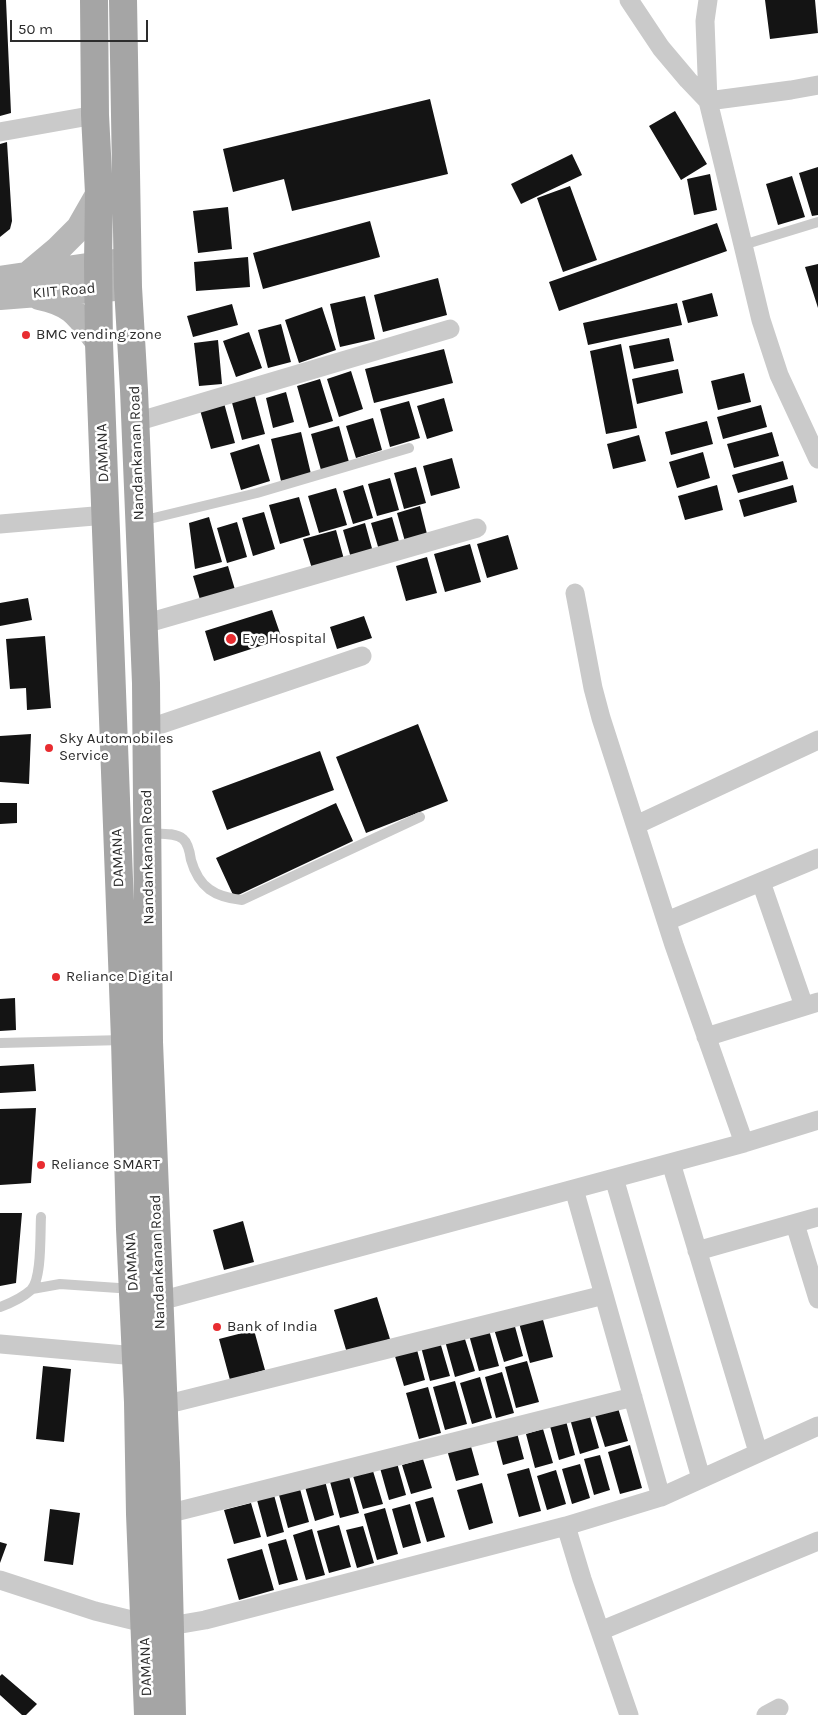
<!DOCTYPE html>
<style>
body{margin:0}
#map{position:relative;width:818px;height:1715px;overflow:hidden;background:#fff;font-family:Karla,sans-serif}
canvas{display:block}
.scale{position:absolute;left:10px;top:20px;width:138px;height:22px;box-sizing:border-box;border:2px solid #2d2d2d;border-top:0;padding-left:6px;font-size:15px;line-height:18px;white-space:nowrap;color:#2d2d2d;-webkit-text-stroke:4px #fff;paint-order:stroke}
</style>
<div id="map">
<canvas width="818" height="1715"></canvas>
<div class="scale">50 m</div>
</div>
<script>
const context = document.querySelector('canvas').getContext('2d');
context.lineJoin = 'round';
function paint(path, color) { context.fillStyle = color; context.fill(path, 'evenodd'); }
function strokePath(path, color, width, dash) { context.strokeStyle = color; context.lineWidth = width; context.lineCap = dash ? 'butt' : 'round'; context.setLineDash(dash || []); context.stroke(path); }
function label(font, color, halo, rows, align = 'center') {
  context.font = font + ' Karla,sans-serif'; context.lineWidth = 5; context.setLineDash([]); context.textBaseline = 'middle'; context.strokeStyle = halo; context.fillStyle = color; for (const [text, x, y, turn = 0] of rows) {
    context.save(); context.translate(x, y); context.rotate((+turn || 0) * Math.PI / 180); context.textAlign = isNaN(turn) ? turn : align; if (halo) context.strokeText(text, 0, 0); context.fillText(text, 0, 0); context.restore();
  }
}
const building = new Path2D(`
 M0,0H6L11,113L0,116Z
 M765,0H815L818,33L770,39Z
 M430,99L448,174L292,211L284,179L233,192L223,149Z
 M675,111L707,164L681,180L649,126Z
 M7,142L12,221L10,229L0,237V144Z
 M572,154L582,175L521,204L511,184Z
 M818,167V215L812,216L799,173Z
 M710,174L717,210L694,215L687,179Z
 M792,176L805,217L778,225L766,184Z
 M570,186L597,260L563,272L537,198Z
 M228,207L232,249L198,253L193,211Z
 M370,221L380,257L263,289L253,253Z
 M717,223L727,251L559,311L549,282Z
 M248,257L250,287L196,291L194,262Z
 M818,264V308L805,267Z
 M438,278L447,315L383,332L374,295Z
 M712,293L718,316L688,323L682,301Z
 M365,296L375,339L340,347L330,304Z
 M677,303L682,325L588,345L583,323Z
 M232,304L238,325L193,337L187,316Z
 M322,307L336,350L299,363L285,320Z
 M281,324L291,362L268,368L258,330Z
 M249,332L262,368L236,377L223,341Z
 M669,338L674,361L634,369L629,346Z
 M218,340L222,384L199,386L194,343Z
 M621,344L637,428L606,434L590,351Z
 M444,349L453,383L374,403L365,369Z
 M678,369L683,393L637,404L632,379Z
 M351,371L363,409L339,417L327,379Z
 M744,373L751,402L718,410L711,381Z
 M320,379L333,421L309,428L297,386Z
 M286,392L294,422L273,428L266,398Z
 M254,393L265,434L242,440L231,399Z
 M444,398L453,431L427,439L417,406Z
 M409,401L420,438L390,447L380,409Z
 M224,403L235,443L211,449L200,410Z
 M761,405L767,427L723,439L717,417Z
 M373,418L382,450L356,458L346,426Z
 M707,421L713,444L671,455L665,432Z
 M339,426L349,462L321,470L311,434Z
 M301,432L311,474L281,481L271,439Z
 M772,432L779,456L734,468L727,444Z
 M639,435L646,461L613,469L607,444Z
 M259,444L270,481L241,490L230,453Z
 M703,452L710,478L677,488L669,462Z
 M452,458L460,488L431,496L423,466Z
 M783,461L788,479L738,493L732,475Z
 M416,467L426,503L404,509L394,473Z
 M390,478L399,510L377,516L368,484Z
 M363,485L373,518L353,524L343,491Z
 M717,485L723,510L685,520L678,496Z
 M793,485L797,502L744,517L739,500Z
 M336,488L347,525L319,533L308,496Z
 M299,497L310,535L280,544L269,505Z
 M420,506L428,538L406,545L397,513Z
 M264,512L275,549L253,556L242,518Z
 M209,517L222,562L195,569L189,523Z
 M392,517L400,545L379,550L371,523Z
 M237,522L247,557L227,563L217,528Z
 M365,523L373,552L351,558L343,530Z
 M336,530L345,563L313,572L303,539Z
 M508,535L518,569L487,578L477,544Z
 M470,544L481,582L445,592L434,554Z
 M427,557L437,593L406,601L396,566Z
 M228,566L236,593L201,603L193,576Z
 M28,598L32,620L0,626V603Z
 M272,610L282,639L214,661L205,631Z
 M364,616L372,638L337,649L330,627Z
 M45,636L51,708L27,710L26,688L10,689L6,639Z
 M418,724L448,801L366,833L336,757Z
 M31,734L29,784L0,782V736Z
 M320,751L334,790L227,830L212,791Z
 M0,803H17V823L0,824Z
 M336,803L353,841L234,897L216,858Z
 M15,998L16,1030L0,1031V999Z
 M34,1064L36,1091L0,1093V1066Z
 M36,1108L31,1183L0,1185V1109Z
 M0,1213H22L16,1283L0,1286Z
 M243,1221L254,1262L224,1270L213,1230Z
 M377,1297L390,1339L347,1353L334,1310Z
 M542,1316L553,1357L530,1363L519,1323Z
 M514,1323L523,1356L504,1362L494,1329Z
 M254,1330L265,1370L230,1380L219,1339Z
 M489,1330L499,1366L479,1371L469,1335Z
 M464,1336L475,1371L455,1377L445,1341Z
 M440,1342L450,1376L430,1381L421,1347Z
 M416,1346L425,1380L404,1386L394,1353Z
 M527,1361L539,1402L516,1408L505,1367Z
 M43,1366L71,1369L64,1442L36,1439Z
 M502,1372L514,1413L496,1418L485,1377Z
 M480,1377L492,1418L472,1424L460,1383Z
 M455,1381L467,1424L445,1430L433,1387Z
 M428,1387L441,1433L419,1439L406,1393Z
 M618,1408L628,1441L605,1447L595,1415Z
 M589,1413L599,1448L580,1454L570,1419Z
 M566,1421L575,1455L559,1460L550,1426Z
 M543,1429L553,1463L535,1468L526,1434Z
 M517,1433L524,1459L503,1465L496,1439Z
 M470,1443L479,1475L456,1481L447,1450Z
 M630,1445L642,1488L620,1494L608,1452Z
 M600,1455L610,1490L594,1495L584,1459Z
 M423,1459L432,1488L411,1494L402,1465Z
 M397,1463L406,1495L389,1500L380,1468Z
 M580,1464L590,1498L572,1504L562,1469Z
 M529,1468L541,1511L519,1517L507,1474Z
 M556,1470L566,1504L547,1510L537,1476Z
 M373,1471L383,1504L363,1509L353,1476Z
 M348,1473L359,1513L340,1518L329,1478Z
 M325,1481L334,1515L315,1521L305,1487Z
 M482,1483L493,1523L469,1530L457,1490Z
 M300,1489L309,1522L288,1528L279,1495Z
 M274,1495L284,1532L267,1537L257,1500Z
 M433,1497L445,1537L427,1542L415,1502Z
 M251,1503L261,1537L234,1544L224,1510Z
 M410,1504L421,1543L403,1548L392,1509Z
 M385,1508L398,1554L377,1560L364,1514Z
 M50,1509L80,1513L73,1565L44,1561Z
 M339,1525L351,1567L329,1573L317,1531Z
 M363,1526L374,1563L357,1568L346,1530Z
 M312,1529L325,1575L306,1580L293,1535Z
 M286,1539L298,1580L279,1585L268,1544Z
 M0,1542L7,1544L0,1563Z
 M262,1549L274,1590L239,1600L227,1559Z
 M2,1674L37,1704L26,1715H22L0,1695V1676Z`);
const lane = new Path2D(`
 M743,245L818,222
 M141,521L257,493L409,448
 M148,833C158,834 175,832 183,839C188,843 190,853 191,860C199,888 215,897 242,900L420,817
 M0,1043L124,1040
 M32,1289L60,1284L133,1289
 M0,1307C11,1303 22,1298 31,1290C42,1279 40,1234 41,1217`);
const street = new Path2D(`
 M629,0L661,48L688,80L708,101L791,90L818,85
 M708,0L705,21L708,101L743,245L761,320L779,375L818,459
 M0,132L95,115
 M136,422L450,329
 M0,524L106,515
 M575,593L593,688L601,718L674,945L744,1143
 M144,624L477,528
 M147,729L362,656
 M636,825L818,740
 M761,882L804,1006
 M667,921L818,858
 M706,1037L818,1002
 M671,1163L758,1452
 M614,1178L701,1478
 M574,1189L661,1497
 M795,1224L818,1299
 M697,1251L818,1217
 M160,1301L744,1143L818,1120
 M0,1344L136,1356
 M164,1405L604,1295
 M167,1514L633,1397
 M566,1526L582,1579L629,1715
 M0,1580L95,1611L144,1623
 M170,1626L205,1620L566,1526L661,1497L818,1426
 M600,1631L818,1541
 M766,1715L779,1708`);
const secondary = new Path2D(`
 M27,275L58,249L79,228L99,193
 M0,279L128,260
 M0,297L128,287
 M39,297C74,304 79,317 99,343`);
const primary = new Path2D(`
 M94,0L95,115L99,193L98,264L99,343L125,1040L130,1229L138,1402L140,1514L148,1715
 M123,0L128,287L134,390L146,683L149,1042L166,1463L172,1715`);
const markers = [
 [26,335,5,"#e82c30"],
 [231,639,6,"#e82c30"],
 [49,748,5,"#e82c30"],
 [56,977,5,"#e82c30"],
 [41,1165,5,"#e82c30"],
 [217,1327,5,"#e82c30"]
];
const streetNames = [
 ["KIIT Road",64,291,-5],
 ["DAMANA",103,453,-92],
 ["Nandankanan Road",137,453,-92],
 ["Nandankanan Road",148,857,-91],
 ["DAMANA",118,858,-92],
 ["DAMANA",132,1262,-93],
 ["Nandankanan Road",158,1262,-92],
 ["DAMANA",146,1667,-92]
];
const poiNames = [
 ["BMC vending zone",36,335],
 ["Eye Hospital",242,639],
 ["Sky Automobiles",59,739],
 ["Service",59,756],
 ["Reliance Digital",66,977],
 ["Reliance SMART",51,1165],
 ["Bank of India",227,1327]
];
paint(building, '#141414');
strokePath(lane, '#cacaca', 10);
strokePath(street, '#cacaca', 19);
strokePath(secondary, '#b7b7b7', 26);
strokePath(primary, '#a5a5a5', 28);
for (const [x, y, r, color] of markers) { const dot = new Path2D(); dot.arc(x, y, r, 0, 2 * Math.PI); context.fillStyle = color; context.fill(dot); strokePath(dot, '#fff', 2); }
label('15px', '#2d2d2d', '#fff', streetNames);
label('15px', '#2d2d2d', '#fff', poiNames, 'left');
</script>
